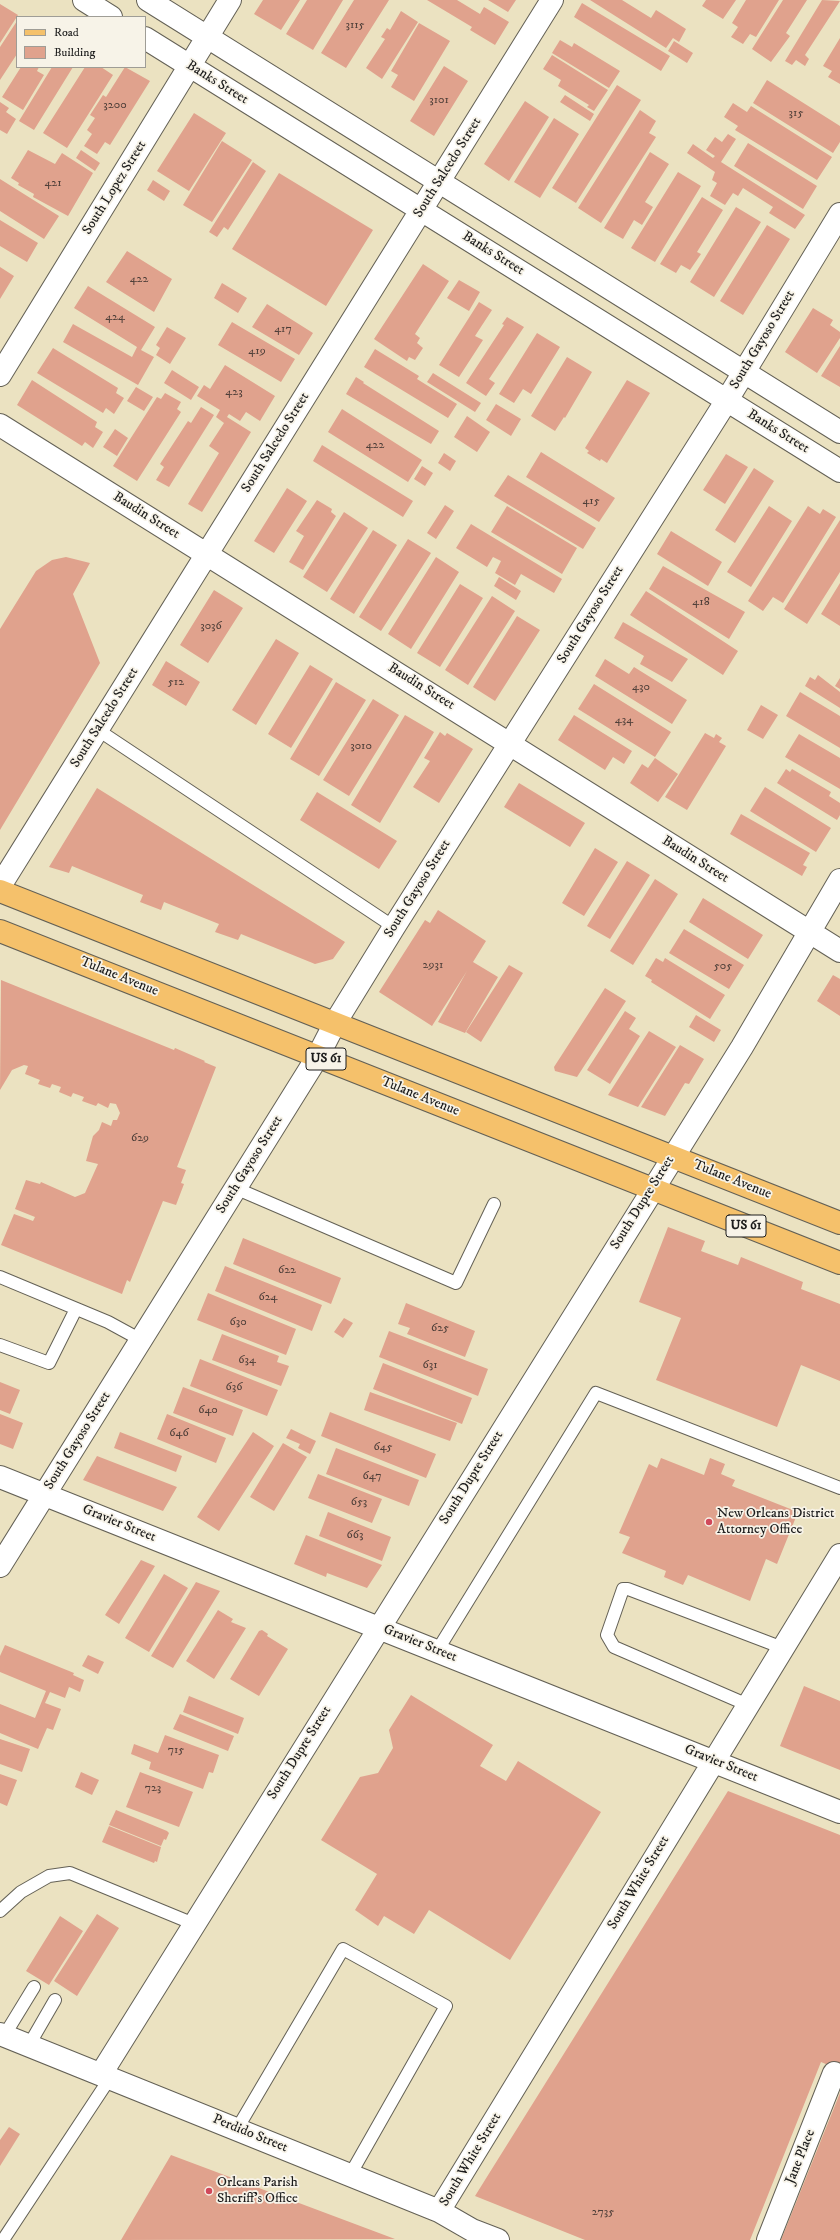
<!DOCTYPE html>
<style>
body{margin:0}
#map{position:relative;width:840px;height:2240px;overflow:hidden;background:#ebe2c1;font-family:"IM FELL DW Pica",serif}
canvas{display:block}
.legend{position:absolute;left:16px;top:16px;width:130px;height:52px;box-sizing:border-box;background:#f7f3e8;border:1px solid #9f9d96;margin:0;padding:5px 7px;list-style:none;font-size:12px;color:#1c1c1c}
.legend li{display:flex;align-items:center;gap:8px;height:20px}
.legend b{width:20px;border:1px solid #9f9d96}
</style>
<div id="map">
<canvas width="840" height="2240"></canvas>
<ul class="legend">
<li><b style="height:5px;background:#f5c16b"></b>Road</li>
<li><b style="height:11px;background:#e0a28d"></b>Building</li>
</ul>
</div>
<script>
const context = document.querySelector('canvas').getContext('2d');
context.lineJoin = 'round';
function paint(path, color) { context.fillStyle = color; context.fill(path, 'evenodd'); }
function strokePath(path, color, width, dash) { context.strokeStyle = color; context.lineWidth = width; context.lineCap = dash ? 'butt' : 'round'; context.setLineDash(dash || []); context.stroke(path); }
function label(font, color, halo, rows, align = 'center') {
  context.font = font + ' "IM FELL DW Pica",serif'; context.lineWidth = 3.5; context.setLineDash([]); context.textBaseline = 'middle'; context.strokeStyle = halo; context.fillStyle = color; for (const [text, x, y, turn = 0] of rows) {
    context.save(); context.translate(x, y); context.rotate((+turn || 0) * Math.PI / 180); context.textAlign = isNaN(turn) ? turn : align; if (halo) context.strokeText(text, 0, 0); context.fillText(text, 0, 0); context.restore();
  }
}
const building = new Path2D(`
 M263,0H300L281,30L254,14Z
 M307,0H343L313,50L286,34Z
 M354,0H389L346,68L321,53Z
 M427,0H457L480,14L484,7L509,22L495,45L470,30L472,27Z
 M488,0H516L508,12Z
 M590,0H622L651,18L656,10L686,29L679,42L673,38L666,48Z
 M706,0H736L723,19L702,6Z
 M746,0H779L756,37L750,34L743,44L731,37L738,27L732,23Z
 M783,0H807L786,33L790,36L771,62L752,49Z
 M822,0L840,1L805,55L809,59L805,66L796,60L792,65L785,61Z
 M582,3L670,56L661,71L574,17Z
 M0,4L18,15L0,43Z
 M401,11L418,22L382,79L366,68L385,39L381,37L387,28L390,30Z
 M17,21V54L0,80V47Z
 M419,23L450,41L414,101L391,87L398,75L391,71Z
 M840,38V84L828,77L832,71L823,66Z
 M560,40L572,47L574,43L620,71L609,88L552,53Z
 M674,41L693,53L687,63L668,51Z
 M552,55L608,90L594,111L587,107L589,105L558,86L561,80L543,69Z
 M444,66L468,81L434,136L410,121Z
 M21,67H39L37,71L44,75L23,110L2,97Z
 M52,67H73L34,130L19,121Z
 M85,67H101L113,75L67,148L43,133Z
 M125,67L150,81L110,145L105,142L97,154L84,146L92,134L87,130L95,118L90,115L103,95L106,97Z
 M767,80L840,126V142L833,153L753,103Z
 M617,85L641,100L576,203L552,188Z
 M565,95L594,114L590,121L560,102Z
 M525,101L549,117L509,181L484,164Z
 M0,102L9,108L6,112L16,119L7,134L0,130Z
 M733,103L747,112L751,106L832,157L817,180L735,130L738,126L724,117Z
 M640,110L656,121L649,133L656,137L601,223L578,208Z
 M194,113L226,133L189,191L157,171Z
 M554,118L579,134L540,198L514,182Z
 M728,134L736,139L721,162L805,215L795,229L769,213L773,207L743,188L738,196L733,193L725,205L710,196L717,183L712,180L715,172L687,153L693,144L713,158L715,156L706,150L715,137L722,142Z
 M222,141L252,160L212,222L183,205Z
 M748,143L817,186L803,209L734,166Z
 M28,150L55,164L62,153L93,173L68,216L33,197L34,194L18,185L19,183L11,178Z
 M81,150L100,163L95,171L76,158Z
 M650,152L669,164L645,202L653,207L642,225L634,220L623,239L604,228Z
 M253,162L266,171L228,230L224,227L217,237L209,232Z
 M678,172L701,186L655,262L631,248Z
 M279,173L373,230L326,306L232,249Z
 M0,179L59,216L44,239L0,211Z
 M153,180L170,191L164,201L147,190Z
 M702,197L723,210L697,252L701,254L690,270L681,265L676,273L660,264Z
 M736,207L761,222L714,297L690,282Z
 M0,220L38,243L27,262L0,246Z
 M767,225L790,239L743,315L720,301Z
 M127,251L172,279L154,312L106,282Z
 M423,264L449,281L415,334L420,338L417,343L423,348L415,360L409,357L407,361L374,339Z
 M0,267L14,276L0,299Z
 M459,280L480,292L469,311L447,298Z
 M222,283L247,298L238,313L214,298Z
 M88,286L155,327L141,350L154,357L138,385L63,342L73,324L132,357L137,347L74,308Z
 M479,302L492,310L475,336L483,340L459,377L439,365Z
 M267,304L313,333L299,355L252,327Z
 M813,308L833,320L830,325L840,332V338L817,373L785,352Z
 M507,317L524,327L489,379L495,383L486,396L466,383L504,325L502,324Z
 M232,322L295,359L281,382L218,345Z
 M167,327L186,338L170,364L156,355L160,348L156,345Z
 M537,333L560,347L531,394L523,389L514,403L499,394Z
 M840,346V387L821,376Z
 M53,348L118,388L116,393L124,398L114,414L106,408L103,413L37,373Z
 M375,349L419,376L417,379L457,404L448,418L364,367Z
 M567,357L592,372L565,418L564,417L555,431L531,416Z
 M225,365L275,396L260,421L246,412L240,421L229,414L227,417L251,432L202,512L188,504L219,453L209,446L224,423L216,417L220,410L197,396L204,385L210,389Z
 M172,370L199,387L191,400L164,383Z
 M433,373L481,403L475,412L427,382Z
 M356,377L364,382L363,383L439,431L431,444L346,394Z
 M32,380L97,422L95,427L103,432L93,448L85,442L82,446L17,405Z
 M627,380L650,393L607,463L601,459L600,461L587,453L589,451L585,448Z
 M136,387L153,397L144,411L127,401Z
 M165,393L181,402L177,409L181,412L137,481L113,466L157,397L161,399Z
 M496,404L521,419L511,436L486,420Z
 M201,407L214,415L169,487L156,480L164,467L160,464L188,421L191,423Z
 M342,409L422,460L408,482L328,432Z
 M467,416L490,432L477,452L454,437Z
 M115,429L128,438L117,456L103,447Z
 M322,445L413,501L403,517L313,461Z
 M541,452L615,498L599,522L526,477Z
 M444,453L456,461L450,471L438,463Z
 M726,454L748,467L725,504L703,490Z
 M422,466L433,473L425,486L414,479Z
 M754,468L774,481L735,543L715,530Z
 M508,475L596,528L583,549L494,496Z
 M287,488L307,501L274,553L254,541Z
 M317,500L332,509L331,512L336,516L303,570L289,562L304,536L296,531Z
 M445,505L454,511L436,539L427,533Z
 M507,506L577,548L562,574L491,532Z
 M769,506L792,521L751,587L727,572Z
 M808,506L820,514L823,509L836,517L783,603L773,597L763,611L748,601Z
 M344,512L368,528L327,592L303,577Z
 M840,520V572L807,624L784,609Z
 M471,524L562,579L554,593L521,574L515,585L495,573L501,561L493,557L487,567L456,548Z
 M373,530L397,545L354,614L330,599Z
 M671,531L722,562L708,586L657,554Z
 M408,539L431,553L381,631L359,617Z
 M66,557L90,563L73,594L100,663L0,830V629L36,571L52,560Z
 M436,557L459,572L411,649L388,634Z
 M663,566L745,612L729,639L649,589Z
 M499,577L521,591L516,600L494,586Z
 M840,583V626L821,614Z
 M460,584L483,598L440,667L417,653Z
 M214,590L243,608L208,663L180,645Z
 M646,591L738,651L723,675L630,615Z
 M492,596L515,611L468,685L445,670Z
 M517,616L540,630L495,701L473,687Z
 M623,622L688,659L672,682L640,664L644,656L614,638Z
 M276,639L299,653L256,725L232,710Z
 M605,659L629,674L634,667L687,700L672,724L595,676Z
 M166,661L200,682L186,706L152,685Z
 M310,665L333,679L291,748L268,734Z
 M818,675L840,692V708L805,686L810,677L815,680Z
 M840,678V689L835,686Z
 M336,682L366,700L319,776L290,759Z
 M594,684L671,732L655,757L578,709Z
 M800,692L840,716V748L786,716Z
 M373,699L399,715L349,796L323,780Z
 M761,705L778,715L763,739L747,730Z
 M405,715L434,732L380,823L351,805Z
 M574,715L632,751L624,764L613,757L605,770L558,740Z
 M440,732L445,736L447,733L473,749L439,803L413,787L430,761L424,758Z
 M705,733L714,738L716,734L722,738L719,742L726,746L687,810L665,797Z
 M799,734L840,758V789L785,757Z
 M655,758L678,774L658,802L630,783L642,764L648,768Z
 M786,769L790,772L792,769L831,792L829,796L840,803V815L837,820L777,783Z
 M519,783L585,823L570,847L504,807Z
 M765,787L831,828L816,852L750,811Z
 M97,788L345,942L333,959L315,964L241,934L238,940L215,932L219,924L164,902L161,910L140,902L143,895L72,866L69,873L49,867Z
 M317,792L397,841L379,869L300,820Z
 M741,814L810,853L803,865L807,867L802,876L730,834Z
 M595,848L618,862L584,916L562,903Z
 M627,861L650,875L610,939L587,926Z
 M655,879L678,894L633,965L610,951Z
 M703,898L763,935L748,959L689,922Z
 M438,910L486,941L473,962L498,977L465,1033L438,1022L467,971L432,1026L379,992L425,920L430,923Z
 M684,929L744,965L729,989L669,953Z
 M656,958L663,962L665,958L725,995L710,1019L651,982L652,980L645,976Z
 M509,965L523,973L481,1042L466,1032Z
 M833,975L840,979V1016L817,1001Z
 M1,980L174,1050L175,1048L205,1061L204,1062L216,1067L177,1167L186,1170L181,1183L184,1184L176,1205L163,1201L130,1282L127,1280L122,1294L1,1245L14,1214L33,1221L35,1217L15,1209L26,1180L40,1184L41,1182L75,1197L85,1193L98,1164L86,1161L93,1136L99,1130L102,1122L111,1126L113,1120H117L120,1113L116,1104L110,1103L108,1108L98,1103L96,1106L82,1101L84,1097L73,1093L71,1097L59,1092L61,1087L52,1084L50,1088L38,1084L40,1080L25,1074L28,1066L24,1065L12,1070L0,1090Z
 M605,988L626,1001L577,1077L555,1071L554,1067Z
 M625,1011L636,1018L629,1029L640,1036L610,1084L587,1070Z
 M696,1015L721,1030L714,1042L689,1027Z
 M649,1031L676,1047L638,1107L608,1095Z
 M680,1045L704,1059L689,1084L685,1083L665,1116L641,1107Z
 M668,1227L705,1241L701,1251L738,1265L741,1257L803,1282L801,1289L840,1304V1381L801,1365L777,1427L656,1380L681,1318L639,1302Z
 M243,1238L341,1278L331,1304L233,1264Z
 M225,1266L322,1305L312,1331L215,1291Z
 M208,1293L296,1329L286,1355L197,1320Z
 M406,1303L475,1331L465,1357L407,1334L410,1328L398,1324Z
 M344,1318L353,1323L343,1338L334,1332Z
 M389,1331L488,1369L478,1396L379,1357Z
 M222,1334L279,1356L277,1362L289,1366L281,1386L212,1360Z
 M200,1359L278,1390L267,1416L190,1386Z
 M383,1363L472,1398L462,1424L373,1389Z
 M0,1382L20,1390L10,1414L0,1410Z
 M183,1387L243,1410L233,1436L173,1413Z
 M370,1392L457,1423L450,1441L364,1410Z
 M330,1412L436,1454L426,1478L321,1436Z
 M0,1414L23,1423L13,1449L0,1444Z
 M167,1414L226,1438L216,1463L157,1439Z
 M291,1429L316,1441L310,1454L298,1448L300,1444L286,1438Z
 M120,1432L182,1456L176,1472L114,1448Z
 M253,1432L274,1446L219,1531L197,1517Z
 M283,1443L307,1457L274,1511L250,1497Z
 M336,1448L419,1480L409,1506L326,1474Z
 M97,1456L177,1487L163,1511L83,1480Z
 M661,1458L704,1475L710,1458L725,1464L721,1474L735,1480L732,1486L798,1512L777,1564L766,1559L750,1601L688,1575L683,1585L664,1577L666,1571L622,1553L630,1537L619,1533L649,1464L657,1468Z
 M318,1474L382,1499L372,1523L308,1498Z
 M328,1512L391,1537L382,1561L319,1536Z
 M306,1535L382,1565L367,1588L327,1573L326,1577L294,1564Z
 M141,1560L155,1566L119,1624L105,1615Z
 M164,1574L188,1588L149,1652L125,1638Z
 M196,1582L220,1591L173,1668L151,1656Z
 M218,1610L233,1619L231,1622L246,1628L214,1679L186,1661Z
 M262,1630L268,1634L267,1636L288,1649L259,1696L230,1679L259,1631Z
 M5,1645L74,1673L73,1675L84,1680L80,1692L69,1687L65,1698L50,1692L45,1703L61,1709L53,1730L47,1728L38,1749L0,1733V1704L35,1718L46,1691L0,1672V1656Z
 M88,1655L104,1662L98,1674L82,1666Z
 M804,1686L840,1701V1770L780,1746Z
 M411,1695L493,1745L480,1766L506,1781L518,1761L601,1812L510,1960L429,1910L414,1934L384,1916L378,1926L355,1910L377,1874L321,1840L360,1777L378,1773L393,1748L389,1730Z
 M189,1696L244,1718L238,1734L183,1712Z
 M180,1714L234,1736L228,1751L173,1729Z
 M165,1735L219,1755L213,1773L209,1772L203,1789L149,1769L151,1762L131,1754L134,1744L158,1753Z
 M0,1739L30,1749L22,1772L0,1764Z
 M81,1772L99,1780L92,1795L75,1787Z
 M140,1772L193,1792L179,1827L126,1807Z
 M0,1774L17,1780L7,1806L0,1803Z
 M728,1791L840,1835V2070L821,2062L750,2240H585L475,2196Z
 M116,1810L167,1831L169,1833L166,1840L164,1839L161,1846L109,1825Z
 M109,1826L161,1847L157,1862L155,1861L154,1863L102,1842Z
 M97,1914L119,1928L77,1996L54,1981Z
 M60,1916L83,1931L49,1985L26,1971Z
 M840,2093V2240H781Z
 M9,2127L20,2134L0,2166V2140Z
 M171,2155L395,2239L121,2240Z`);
const service = new Path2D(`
 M98,730L394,927
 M235,1188L456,1283L494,1204
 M0,1277L108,1322L141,1340
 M0,1345L49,1363L76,1309
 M437,1651L596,1393L840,1488
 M748,1705L614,1647L607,1635L623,1589H628L783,1648
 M0,1911L21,1892L49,1876L70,1873L194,1924
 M4,2036L34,1987
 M29,2045L55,2000
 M237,2129L343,1949L446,2006L350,2175
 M3,2240L110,2078`);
const minor = new Path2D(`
 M84,0L111,17
 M148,0L840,432
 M145,38L840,471
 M0,375L230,0
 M0,425L840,951
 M0,886L552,0
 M0,1477L840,1812
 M0,1566L318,1056L335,1023L394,927L727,400L840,214
 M0,2034L439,2211L472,2230L498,2240
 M101,2074L742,1047L840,880
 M439,2211L840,1555
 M768,2240L834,2073`);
const primary = new Path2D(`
 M0,891L840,1223
 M0,931L840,1263`);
const markers = [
 [709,1522,4,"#d1495b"],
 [209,2191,4,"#d1495b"]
];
const numberNames = [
 ["3115",355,26],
 ["3101",439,101],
 ["3200",115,106],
 ["315",796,114],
 ["421",53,184],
 ["422",139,280],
 ["424",115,318],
 ["417",283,330],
 ["419",257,352],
 ["423",234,393],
 ["422",375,446],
 ["415",591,502],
 ["418",701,603],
 ["3036",211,627],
 ["512",176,683],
 ["430",641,688],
 ["434",624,721],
 ["3010",361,747],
 ["2931",433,966],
 ["505",723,967],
 ["629",140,1139],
 ["622",287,1271],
 ["624",268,1298],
 ["630",238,1323],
 ["625",440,1329],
 ["634",247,1361],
 ["631",430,1366],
 ["636",234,1388],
 ["640",208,1411],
 ["646",179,1434],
 ["645",383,1448],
 ["647",372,1477],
 ["653",359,1503],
 ["663",355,1536],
 ["715",176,1751],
 ["723",153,1789],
 ["2735",603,2213]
];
const shields = [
 [326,1059,40],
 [746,1226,40]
];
const shieldNames = [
 ["US 61",326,1059],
 ["US 61",746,1226]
];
const streetNames = [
 ["Banks Street",217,83,32],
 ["South Salcedo Street",448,168,-58],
 ["South Lopez Street",115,188,-58],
 ["Banks Street",493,254,32],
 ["South Gayoso Street",763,340,-59],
 ["Banks Street",778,432,32],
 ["South Salcedo Street",276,443,-58],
 ["Baudin Street",146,516,32],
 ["South Gayoso Street",591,615,-58],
 ["Baudin Street",421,687,32],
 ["South Salcedo Street",105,718,-58],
 ["Baudin Street",695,860,32],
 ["South Gayoso Street",418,889,-58],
 ["Tulane Avenue",119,977,22],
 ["Tulane Avenue",420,1097,22],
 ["South Gayoso Street",250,1165,-58],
 ["Tulane Avenue",732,1180,22],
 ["South Dupre Street",643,1203,-58],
 ["South Gayoso Street",78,1441,-58],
 ["South Dupre Street",472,1478,-58],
 ["Gravier Street",119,1524,22],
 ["Gravier Street",420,1644,22],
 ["South Dupre Street",300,1753,-58],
 ["Gravier Street",721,1764,22],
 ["South White Street",639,1883,-59],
 ["Perdido Street",250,2134,22],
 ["Jane Place",801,2157,-68],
 ["South White Street",471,2160,-59]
];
const poiNames = [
 ["New Orleans District",717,1514],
 ["Attorney Office",717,1530],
 ["Orleans Parish",217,2183],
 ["Sheriff's Office",217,2199]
];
paint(building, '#e0a28d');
strokePath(service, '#646156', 14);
strokePath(minor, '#646156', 24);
strokePath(primary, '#646156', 24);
strokePath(service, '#fff', 12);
strokePath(minor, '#fff', 22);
strokePath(primary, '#f5c16b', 22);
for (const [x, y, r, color] of markers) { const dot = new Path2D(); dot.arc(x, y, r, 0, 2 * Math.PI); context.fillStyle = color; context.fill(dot); strokePath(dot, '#f7f3e8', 1.5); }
label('12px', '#4d3e38', null, numberNames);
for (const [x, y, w] of shields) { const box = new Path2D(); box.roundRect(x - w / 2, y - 11, w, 22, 3); context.fillStyle = '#f7f3e8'; context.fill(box); strokePath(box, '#1c1c1c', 1); }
label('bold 13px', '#1c1c1c', null, shieldNames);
label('14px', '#1c1c1c', '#f7f3e8', streetNames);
label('14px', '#1c1c1c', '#f7f3e8', poiNames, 'left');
</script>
